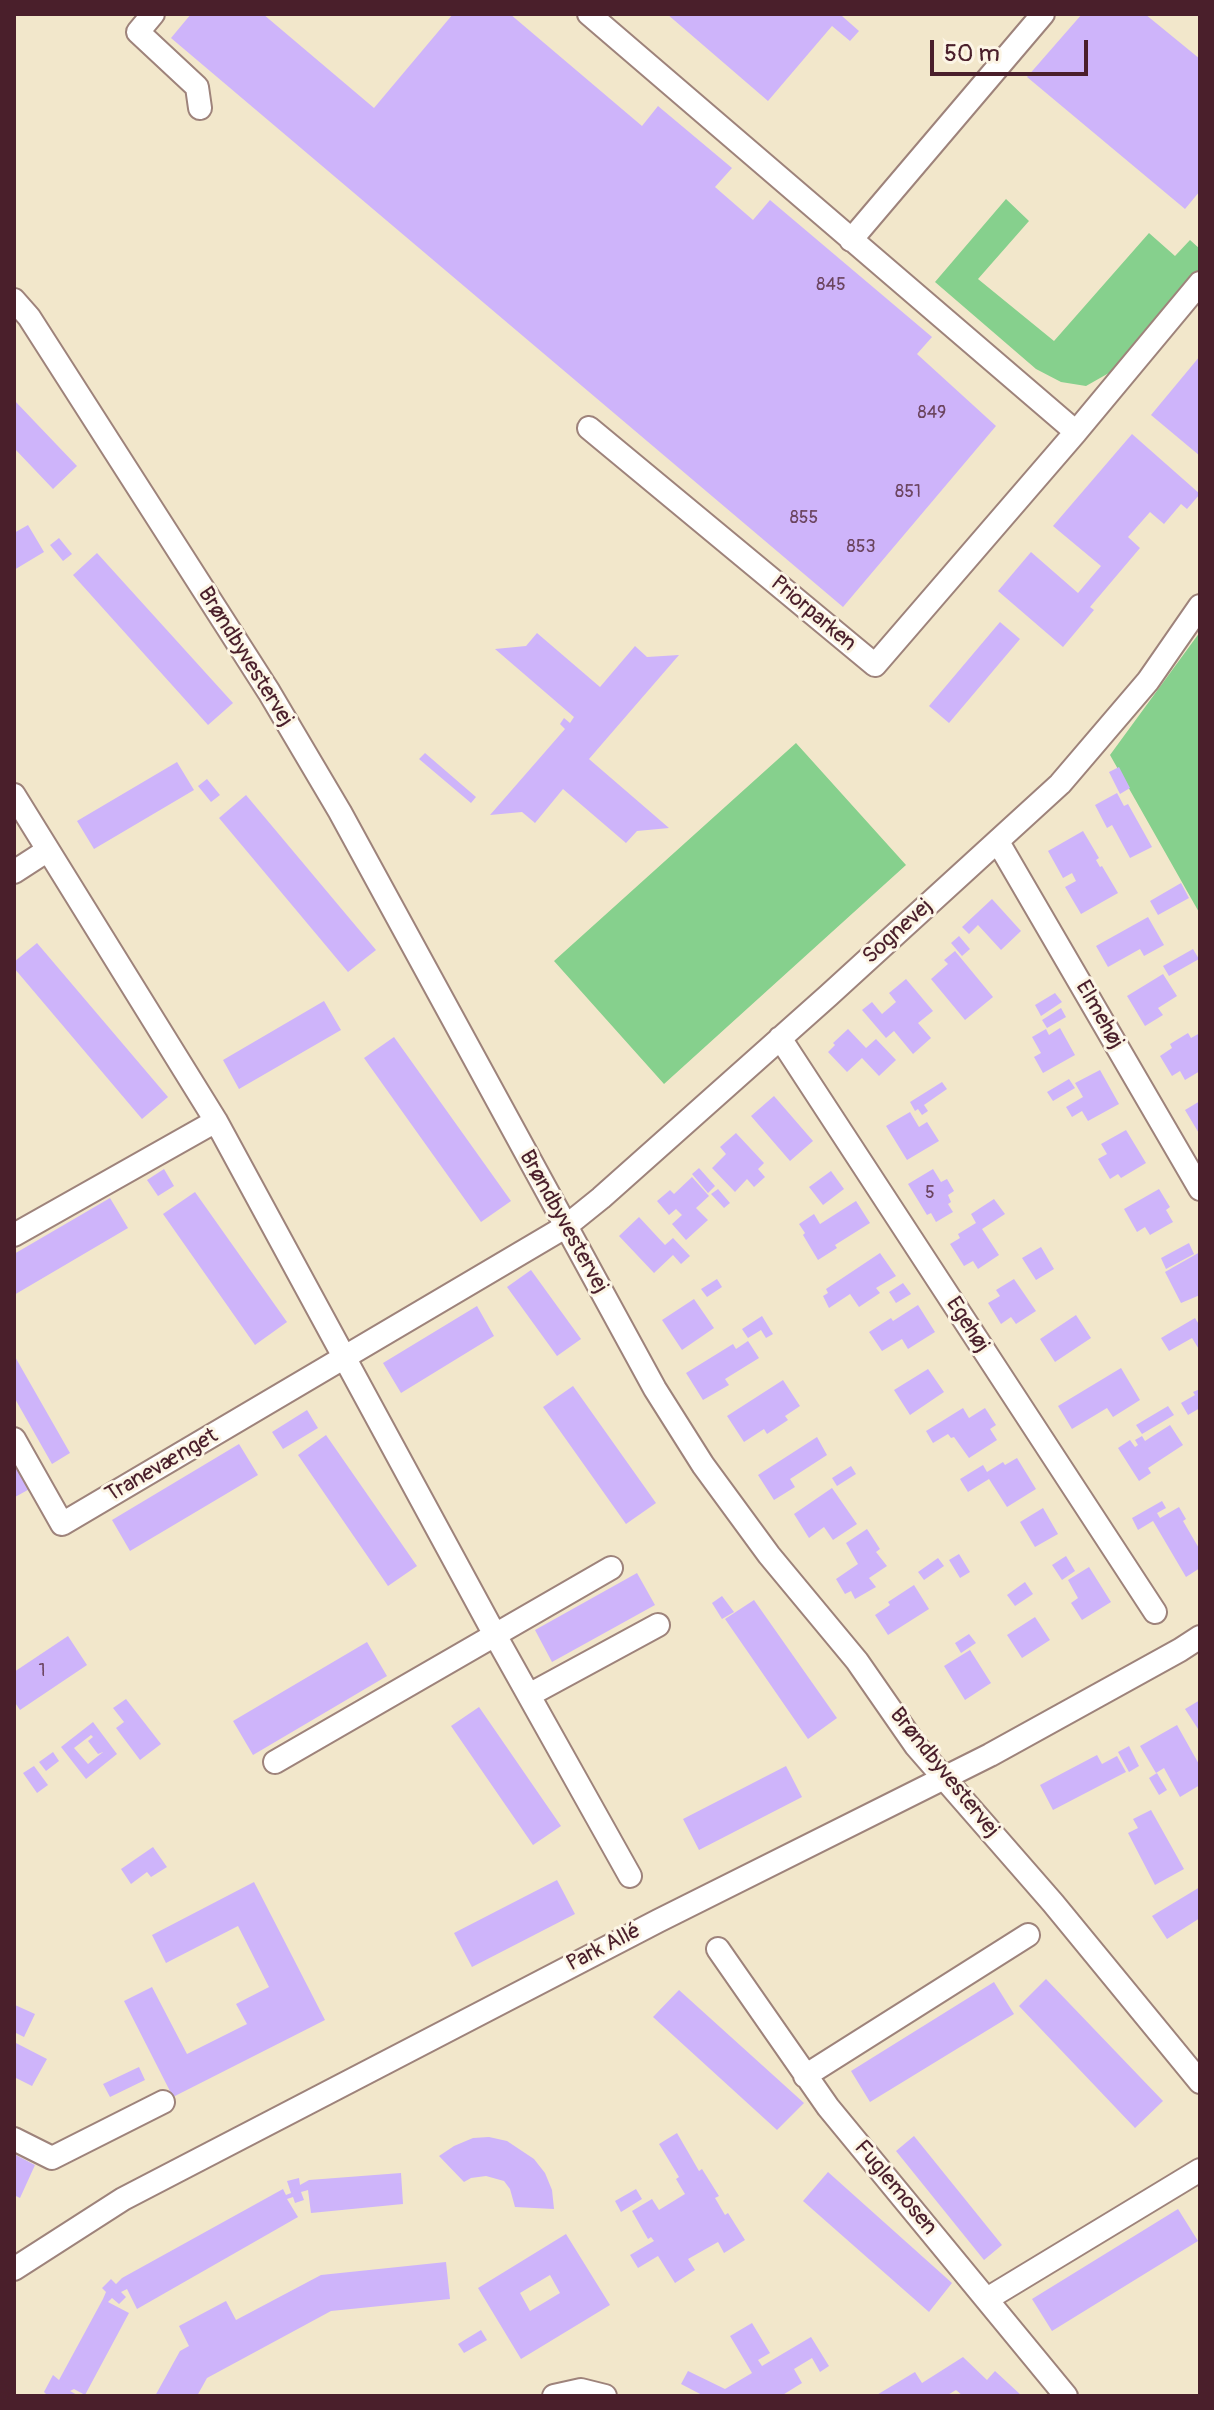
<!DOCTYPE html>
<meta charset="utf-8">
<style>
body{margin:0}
#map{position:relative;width:1214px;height:2410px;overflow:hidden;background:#f2e7cb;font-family:Pangolin,sans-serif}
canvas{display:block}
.frame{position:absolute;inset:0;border:16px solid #4a1f2b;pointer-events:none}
.scale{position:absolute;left:930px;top:40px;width:158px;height:36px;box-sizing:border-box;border:4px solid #4a1f2b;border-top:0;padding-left:10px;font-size:24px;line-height:28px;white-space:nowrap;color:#4a1f2b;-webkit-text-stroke:6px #fcf5e5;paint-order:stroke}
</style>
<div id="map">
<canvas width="1214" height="2410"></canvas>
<div class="frame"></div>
<div class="scale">50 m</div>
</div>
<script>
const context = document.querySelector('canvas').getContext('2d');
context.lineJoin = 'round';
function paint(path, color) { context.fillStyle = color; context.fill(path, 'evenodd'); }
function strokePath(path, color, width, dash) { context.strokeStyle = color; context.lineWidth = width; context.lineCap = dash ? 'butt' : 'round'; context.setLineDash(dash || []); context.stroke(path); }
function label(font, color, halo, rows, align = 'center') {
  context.font = font + ' Pangolin,sans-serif'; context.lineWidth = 6; context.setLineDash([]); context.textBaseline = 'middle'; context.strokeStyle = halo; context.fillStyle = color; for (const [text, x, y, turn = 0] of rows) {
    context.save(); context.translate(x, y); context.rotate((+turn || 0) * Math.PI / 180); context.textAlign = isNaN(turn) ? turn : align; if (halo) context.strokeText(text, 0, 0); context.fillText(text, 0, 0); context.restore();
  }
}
const green = new Path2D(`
 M1006,199L1029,221L978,279L1054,341L1149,233L1175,256L1190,240L1200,249V273L1116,369L1086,386L1061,382L1036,369L935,282Z
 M1200,632V914L1110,755Z
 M796,743L906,865L664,1084L554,961Z`);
const building = new Path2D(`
 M191,14H263L374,108L453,14H510L642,126L658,106L732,168L715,187L753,220L770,200L932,337L917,354L996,426L843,607L171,38Z
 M667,14H843L842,16L859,31L850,41L832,26L768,101Z
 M1082,14H1145L1200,59V191L1185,209L1027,77Z
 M1200,356V456L1151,415Z
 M14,400L77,466L53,489L14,448Z
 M1132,434L1200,494L1187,509L1181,504L1164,524L1150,512L1128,537L1140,548L1090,607L1094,610L1063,647L998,591L1031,552L1078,593L1101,566L1053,526Z
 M28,525L44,552L14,570V533Z
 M59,538L72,554L63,561L50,545Z
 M97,553L233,703L208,725L73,575Z
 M1000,622L1020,639L949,723L929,706Z
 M537,633L600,687L635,646L647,657L679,655L589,759L669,828L637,831L626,843L563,789L535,823L522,812L490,815L565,729L560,724L564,718L570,723L574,717L495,649L526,646Z
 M425,753L476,797L471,803L419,759Z
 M177,762L194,790L94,849L77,821Z
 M1119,767L1130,788L1120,794L1109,772Z
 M207,779L220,795L211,802L198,786Z
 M1117,793L1124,806L1128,804L1152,847L1130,858L1112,825L1107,828L1095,805Z
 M246,795L376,950L348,972L219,818Z
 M1083,831L1099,858L1096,860L1100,867L1102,866L1118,893L1081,914L1065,887L1076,881L1072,873L1063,878L1048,851Z
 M1181,883L1189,898L1158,915L1150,901Z
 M992,899L1021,931L1001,950L978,925L969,934L962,927Z
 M1148,917L1164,945L1144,956L1140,949L1108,967L1096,946Z
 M959,936L970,949L962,956L951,943Z
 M37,943L168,1097L142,1119L14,968V962Z
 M1193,949L1199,959L1169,976L1163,966Z
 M955,951L993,997L965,1020L931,979L948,964L944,960Z
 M1163,974L1177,996L1158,1008L1163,1015L1145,1026L1127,996Z
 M906,979L933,1011L918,1023L931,1038L913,1054L894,1031L886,1038L862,1010L872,1002L882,1014L896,1002L889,993Z
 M1055,993L1062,1002L1041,1016L1035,1005Z
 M324,1001L341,1030L239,1089L223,1060Z
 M1061,1008L1066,1017L1047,1028L1042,1020Z
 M1060,1028L1075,1055L1043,1073L1034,1057L1041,1053L1032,1037L1046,1029L1049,1035Z
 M848,1029L866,1048L876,1039L896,1060L879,1076L862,1058L847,1072L828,1052L835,1045L833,1043Z
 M1188,1033L1191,1038L1200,1033V1071L1185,1080L1180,1071L1172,1076L1160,1056L1172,1048L1170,1044Z
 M394,1037L511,1201L481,1222L364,1058Z
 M1100,1070L1119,1104L1088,1121L1082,1111L1072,1117L1066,1107L1083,1097L1075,1083Z
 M1069,1079L1075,1088L1053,1101L1047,1092Z
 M942,1082L947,1089L924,1105L928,1111L922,1115L918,1109L915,1111L910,1102Z
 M774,1096L813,1141L790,1161L751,1116Z
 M1200,1101V1135L1185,1110Z
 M910,1112L919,1127L927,1122L939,1141L907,1160L886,1126Z
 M1126,1130L1146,1163L1121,1178L1118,1174L1110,1179L1098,1159L1107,1154L1101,1144Z
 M736,1133L764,1163L758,1169L765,1177L754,1187L747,1179L735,1192L712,1168L726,1154L720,1147Z
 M699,1168L715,1186L708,1193L692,1174Z
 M164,1169L174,1186L158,1196L147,1180Z
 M933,1169L941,1182L947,1179L954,1191L948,1195L951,1202L948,1204L953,1212L936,1222L931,1213L927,1215L908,1184Z
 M831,1171L844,1189L823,1205L809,1187Z
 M692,1177L709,1196L696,1208L708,1220L686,1240L672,1224L682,1215L676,1209L669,1215L657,1201L670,1190L674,1194Z
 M718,1189L730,1203L724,1208L711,1194Z
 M1159,1189L1170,1207L1166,1210L1173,1222L1150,1235L1145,1227L1137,1232L1124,1209Z
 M195,1192L287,1322L255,1345L163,1214Z
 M110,1198L128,1228L14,1295V1254Z
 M994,1199L1005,1214L982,1229L999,1255L978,1269L973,1261L964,1266L950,1244L960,1238L958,1234L976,1223L971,1214Z
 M856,1201L870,1223L835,1245L837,1248L818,1260L803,1235L805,1233L799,1224L814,1214L820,1224Z
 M639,1217L665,1245L673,1238L690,1256L681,1264L673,1255L654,1273L619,1236Z
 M1189,1243L1194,1254L1166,1269L1161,1258Z
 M1041,1247L1054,1269L1036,1280L1022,1258Z
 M1200,1252V1295L1181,1303L1165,1272Z
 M880,1253L896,1276L876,1288L880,1293L859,1307L850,1294L829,1308L823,1296L828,1293L826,1289Z
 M531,1270L581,1339L557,1356L507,1287Z
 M717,1279L722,1287L707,1297L701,1289Z
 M1014,1279L1036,1311L1016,1324L1011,1317L1001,1324L988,1303L1000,1296L996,1290Z
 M903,1283L911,1294L896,1303L889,1292Z
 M694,1299L714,1328L682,1350L662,1320Z
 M918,1305L935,1332L908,1349L902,1339L882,1351L869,1332L891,1318L893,1321Z
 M477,1306L494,1336L401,1393L383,1363Z
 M1076,1315L1091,1338L1055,1362L1040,1339Z
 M762,1316L773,1334L766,1338L761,1330L748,1338L742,1329Z
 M1195,1318L1200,1326V1351L1192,1338L1169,1351L1161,1338Z
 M748,1341L759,1358L725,1379L729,1385L703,1400L686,1373L733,1344L736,1349Z
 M14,1355L70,1453L52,1464L14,1397Z
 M1121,1368L1140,1400L1113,1417L1107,1408L1072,1429L1058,1406Z
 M928,1369L944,1392L910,1415L894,1390Z
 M783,1380L800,1406L785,1416L788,1420L767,1434L764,1429L744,1442L727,1416Z
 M573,1386L656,1503L626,1524L543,1407Z
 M1200,1389V1408L1188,1415L1181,1403L1195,1395L1193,1392Z
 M1168,1406L1174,1415L1142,1434L1136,1425Z
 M963,1408L969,1418L985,1408L996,1425L990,1429L997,1440L969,1458L954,1437L951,1438L948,1434L933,1443L926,1431Z
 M307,1410L318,1428L283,1449L272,1432Z
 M1170,1425L1183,1445L1148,1468L1151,1473L1139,1481L1118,1448L1130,1440L1135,1447L1138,1445L1135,1440L1142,1436L1145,1441Z
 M326,1435L417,1566L388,1586L298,1455Z
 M817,1437L827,1455L790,1479L795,1487L774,1500L758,1475Z
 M239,1444L258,1475L130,1551L112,1520Z
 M14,1450L35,1486L15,1497L14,1494Z
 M1017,1458L1036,1489L1007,1507L989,1479L968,1492L960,1479L983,1465L987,1472L1003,1462L1005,1465Z
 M851,1466L856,1474L837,1486L832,1478Z
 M832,1488L857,1524L833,1540L824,1527L809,1538L794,1514Z
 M1162,1501L1166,1508L1157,1513L1160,1518L1179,1507L1186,1519L1183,1521L1200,1550V1568L1186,1577L1153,1521L1138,1530L1132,1518Z
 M1043,1508L1058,1534L1035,1547L1020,1522Z
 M867,1529L880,1549L876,1552L887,1566L869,1578L876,1587L855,1599L851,1591L845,1594L836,1579L858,1564L846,1543Z
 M959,1554L970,1572L960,1578L949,1560Z
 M1066,1556L1075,1571L1062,1580L1052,1565Z
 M938,1558L944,1566L924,1580L918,1572Z
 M1089,1567L1111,1602L1082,1620L1071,1603L1078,1598L1068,1580Z
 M637,1573L655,1605L552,1662L535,1630Z
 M1025,1582L1033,1594L1015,1606L1007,1595Z
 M914,1585L929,1609L888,1635L875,1615L890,1605L888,1602Z
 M722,1596L734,1612L722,1619L712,1603Z
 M754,1600L837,1718L808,1739L725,1619Z
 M1035,1617L1050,1640L1022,1658L1007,1635Z
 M969,1634L976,1643L961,1653L955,1643Z
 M68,1636L87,1665L20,1710L14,1701V1672Z
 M367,1642L387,1676L253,1755L233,1721Z
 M970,1650L991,1683L965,1700L944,1666Z
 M126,1699L161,1744L140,1760L116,1728L124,1722L113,1708Z
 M1200,1700V1732L1185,1709Z
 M479,1707L561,1826L533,1845L451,1726Z
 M93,1722L117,1754L86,1779L61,1747ZM91,1735L93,1737L88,1741L98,1754L103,1752L88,1764L74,1748Z
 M1177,1725L1200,1766V1785L1180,1797L1164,1768L1156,1773L1140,1746Z
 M1129,1746L1139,1766L1129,1772L1118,1752Z
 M53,1752L59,1761L46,1771L39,1762Z
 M1097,1755L1102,1764L1117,1756L1126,1772L1053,1810L1040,1785Z
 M34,1766L48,1785L37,1793L23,1773Z
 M786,1766L802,1797L699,1850L683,1819Z
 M1157,1773L1167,1790L1159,1795L1149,1778Z
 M1151,1810L1184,1869L1155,1885L1128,1833L1138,1828L1133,1819Z
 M153,1847L167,1867L151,1877L147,1872L131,1884L121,1869Z
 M557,1880L575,1914L472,1967L454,1933Z
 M254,1882L325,2020L173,2097L124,2001L152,1987L187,2054L247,2024L236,2004L269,1987L238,1926L166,1963L152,1935Z
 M1200,1887V1918L1167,1939L1152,1916Z
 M1046,1979L1163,2101L1135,2128L1019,2006Z
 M994,1982L1014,2014L870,2102L851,2071Z
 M679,1990L804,2103L777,2130L653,2017Z
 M15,2005L35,2014L24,2037L14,2032Z
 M14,2042L47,2059L32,2086L14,2077Z
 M139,2067L145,2080L110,2097L103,2084Z
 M677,2133L699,2171L702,2169L719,2196L715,2198L725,2215L728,2213L745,2240L724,2253L718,2242L688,2259L695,2270L675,2283L658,2256L638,2268L630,2255L654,2241L651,2237L648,2239L632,2211L652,2199L659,2210L685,2194L676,2179L679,2177L659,2144Z
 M914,2136L1002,2245L984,2260L896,2151Z
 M489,2137L507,2141L534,2159L545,2173L552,2190L554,2209L515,2207L510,2189L504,2181L486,2176L471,2178L464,2182L439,2156L454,2146L473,2138Z
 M14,2154L35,2165L20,2198L14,2195Z
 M828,2172L952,2283L929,2312L803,2201Z
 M401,2173L403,2204L311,2213L308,2190L301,2192L304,2200L295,2203L293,2197L287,2199L298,2217L137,2309L127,2289L121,2292L126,2297L119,2304L112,2298L108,2302L129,2313L85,2395L74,2389L70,2391L79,2396H48L44,2392L53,2375L59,2380L103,2299L106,2292L102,2288L111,2279L116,2284L122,2278L283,2189L286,2195L291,2193L287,2181L299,2178L300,2185L309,2180Z
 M636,2189L642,2199L621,2212L615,2201Z
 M1178,2209L1198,2241L1052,2331L1032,2299Z
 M566,2234L610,2305L521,2359L478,2288ZM550,2275L560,2293L530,2311L520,2293Z
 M446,2262L450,2299L331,2311L207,2378L197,2396H155L180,2351L189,2346L179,2326L226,2301L236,2320L321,2275Z
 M752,2323L770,2353L758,2360L762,2366L811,2337L829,2366L820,2372L812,2358L794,2369L802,2383L781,2396H704L681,2384L688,2371L725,2389L752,2373L730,2336Z
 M481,2330L487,2340L464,2353L458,2344Z
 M963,2357L987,2380L995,2371L1022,2396H963L956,2390L946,2396H875L915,2372L922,2383Z`);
const minor = new Path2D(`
 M153,14L138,32L197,87L200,108
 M589,14L1076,432L1200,283
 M851,240L1043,14
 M14,300L29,317L269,692L340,812L655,1389L703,1465L769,1555L857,1661L916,1746L1053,1903L1200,2082
 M589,428L875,665L1076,432
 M14,795L216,1121L495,1635L630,1876
 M998,842L1200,1189
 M14,872L48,850
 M780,1038L1155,1612
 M14,1235L216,1121
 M14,1439L62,1524L565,1227L601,1198L829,995L1060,784L1148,681L1200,606
 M529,1695L658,1625
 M275,1762L611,1568
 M718,1949L828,2107L1066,2396
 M805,2076L1028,1935
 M14,2139L52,2158L163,2102
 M14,2269L123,2199L658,1921L990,1755L1180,1650L1200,1637
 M987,2299L1200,2170
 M554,2396L581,2390L605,2396`);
const numberNames = [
 ["845",831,285],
 ["849",932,413],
 ["851",908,492],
 ["855",804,518],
 ["853",861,547],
 ["5",930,1193],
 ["1",42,1671]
];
const streetNames = [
 ["Priorparken",813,614,40],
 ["Brøndbyvestervej",245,657,58],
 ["Sognevej",898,932,-42],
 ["Elmehøj",1099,1015,60],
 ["Brøndbyvestervej",563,1222,61],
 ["Egehøj",967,1325,57],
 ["Tranevænget",162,1466,-30],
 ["Brøndbyvestervej",944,1773,51],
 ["Park Allé",604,1948,-27],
 ["Fuglemosen",895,2188,50]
];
paint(green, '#86d08d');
paint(building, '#ceb4fa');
strokePath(minor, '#9e837b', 26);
strokePath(minor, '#fff', 22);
label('18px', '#6b445f', null, numberNames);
label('22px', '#4a1f2b', '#fcf5e5', streetNames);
</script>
